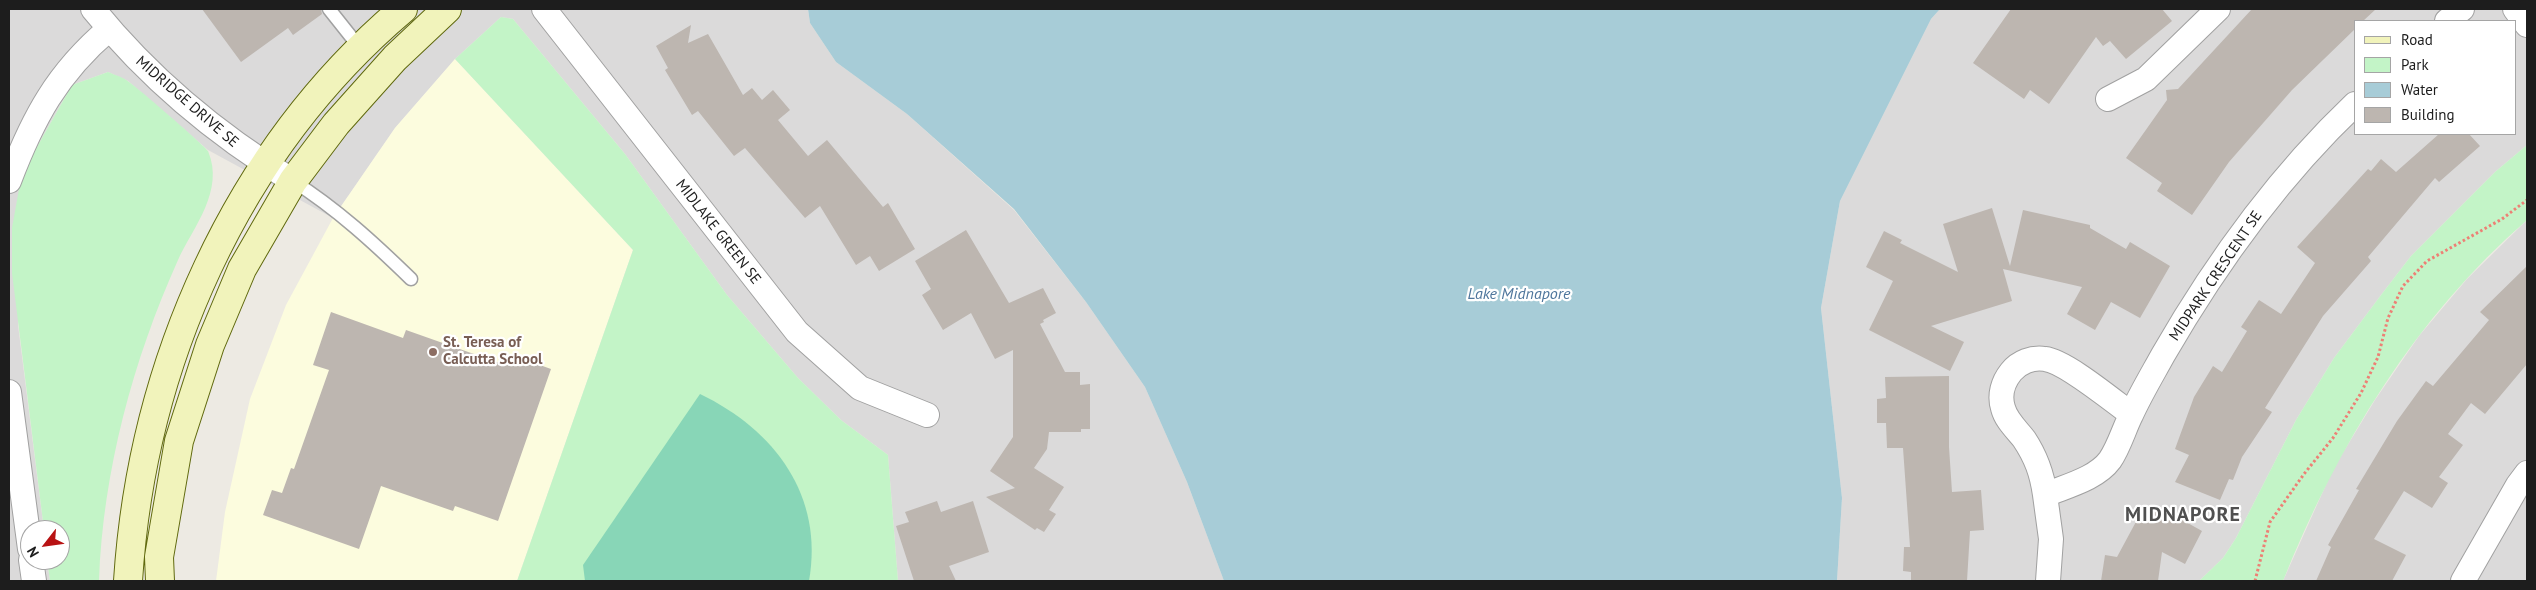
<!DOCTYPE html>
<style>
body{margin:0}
#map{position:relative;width:2536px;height:590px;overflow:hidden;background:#edeae3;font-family:"PT Sans",sans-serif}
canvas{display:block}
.frame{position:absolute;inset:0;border:10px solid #1d1d1d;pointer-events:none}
.legend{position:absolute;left:2354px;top:20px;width:162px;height:115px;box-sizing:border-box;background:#fff;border:1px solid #a5a5a5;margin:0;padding:6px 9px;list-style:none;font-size:15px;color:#1d1d1d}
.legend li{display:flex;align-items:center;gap:10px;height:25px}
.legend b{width:25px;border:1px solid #a5a5a5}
.north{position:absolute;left:20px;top:520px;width:50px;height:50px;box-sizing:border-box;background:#fff;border:1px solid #a5a5a5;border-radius:50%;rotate:240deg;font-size:14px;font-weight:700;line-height:20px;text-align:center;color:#1d1d1d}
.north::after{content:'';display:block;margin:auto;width:18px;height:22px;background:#b81213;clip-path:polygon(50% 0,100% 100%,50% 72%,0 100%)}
</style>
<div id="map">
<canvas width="2536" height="590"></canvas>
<div class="frame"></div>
<ul class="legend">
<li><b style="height:6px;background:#f1f3bb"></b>Road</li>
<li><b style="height:14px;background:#c3f4c7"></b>Park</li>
<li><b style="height:14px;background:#a7ccd7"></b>Water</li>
<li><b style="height:14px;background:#bdb6b0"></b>Building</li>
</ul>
<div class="north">N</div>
</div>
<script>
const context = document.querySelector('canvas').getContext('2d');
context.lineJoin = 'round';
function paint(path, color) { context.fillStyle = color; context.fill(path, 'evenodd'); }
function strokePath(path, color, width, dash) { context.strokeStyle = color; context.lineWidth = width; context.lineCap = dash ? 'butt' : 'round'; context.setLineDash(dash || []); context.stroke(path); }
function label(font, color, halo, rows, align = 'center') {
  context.font = font + ' "PT Sans",sans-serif'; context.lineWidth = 4.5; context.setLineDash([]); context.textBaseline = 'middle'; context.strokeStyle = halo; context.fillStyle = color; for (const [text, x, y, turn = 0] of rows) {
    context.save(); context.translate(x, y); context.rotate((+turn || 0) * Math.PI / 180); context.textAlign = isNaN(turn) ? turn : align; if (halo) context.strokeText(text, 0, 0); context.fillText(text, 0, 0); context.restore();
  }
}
const residential = new Path2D(`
 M9,9H808L810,23L836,62L907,114L1014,210L1086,302L1145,387L1187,482L1224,581H898L888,455L841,420L798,378L727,295L625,154L513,19L501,17L455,59L395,128L333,218L208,150L128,81L108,72L72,85L33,154L19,189L18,325L44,530H30V560H47L50,581H9Z
 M1940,9H2527V145L2495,172L2411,256L2381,295L2334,358L2296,420L2236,538L2223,558L2199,581H1837L1842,498L1821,308L1840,201L1931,19ZM2355,21H2515V134H2355Z
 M2527,220V581H2283L2333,469L2375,400L2419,336L2467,279Z`);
const education = new Path2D(`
 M455,59L633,250L517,581H216L225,512L250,399L286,305L333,218L395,128Z`);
const park = new Path2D(`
 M501,17L513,19L625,154L727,295L798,378L841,420L888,455L898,581H517L633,250L455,59Z
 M108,72C115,75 123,77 129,82C138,88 205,146 208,151C225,191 193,227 178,260C133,360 103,471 99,581H50L47,560H60V530H44L12,273V228L19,189L33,154L72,85Z
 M2527,145V220C2416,316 2337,446 2283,581H2199L2223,558L2236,538L2296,420L2334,358L2381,295L2411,256L2495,172Z`);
const pitch = new Path2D(`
 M700,394C775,430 824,496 809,581H585L583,565Z`);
const water = new Path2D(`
 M808,9H1940L1931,19L1840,201L1821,308L1842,498L1837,581H1224L1187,482L1145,387L1086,302L1014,209L907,114L836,62L810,23Z`);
const building = new Path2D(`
 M202,9H321L322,14L293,35L288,28L241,62Z
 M2011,9H2162L2172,21L2126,59L2110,41L2103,46L2096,37L2049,104L2030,90L2024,99L1973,63Z
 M2252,9H2376L2363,21H2355V29L2292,90L2229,162L2192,215L2157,191L2162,183L2126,158L2167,100L2166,90L2178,89Z
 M691,25L688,43L708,34L743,95L752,88L762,100L773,90L790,110L778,120L808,156L827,140L883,207L888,203L915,249L879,271L870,256L856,265L820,206L805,218L745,148L734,156L698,111L692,115L665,70L668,68L656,46Z
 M2439,134H2469L2480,146L2439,182L2435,178L2368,257L2371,261L2323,316L2265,408L2272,412L2242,457L2233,480L2229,479L2220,500L2175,482L2189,455L2175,449L2194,397L2213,366L2222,372L2247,331L2241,327L2259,300L2281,314L2315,263L2297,247L2368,169L2371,171L2381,159L2396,172Z
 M1992,208L2010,266L2023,210L2090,225V228L2126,249L2130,242L2170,266L2140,318L2111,302L2095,330L2067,314L2082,287L2003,269L2012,301L1931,326L1964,342L1950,371L1869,330L1893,281L1866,267L1884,231L1902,240L1900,243L1958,272L1943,224Z
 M966,230L1009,303L1043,288L1056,313L1043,320L1044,322L1040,324L1065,372H1080V385L1090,384V429H1081V432H1049L1047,449L1034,468L1064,487L1049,510L1056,514L1044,532L1037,528L1035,530L986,497L1015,488L990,471L1013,437V350L995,359L971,313L943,330L922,295L931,289L915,261Z
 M2527,266V364L2485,414L2471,403L2448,434L2463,445L2439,477L2448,483L2432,508L2404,491L2374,539L2406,555L2392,581H2316L2331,547L2328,545L2359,490L2356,489L2397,421L2426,381L2433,386L2489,320L2480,312Z
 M331,312L403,338L406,330L505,365L509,354L551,369L498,521L455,506L453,511L381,486L359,549L263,515L272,490L282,493L291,468L294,469L329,370L313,365Z
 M1949,376V447L1952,492L1981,490L1984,530L1970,531L1967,581H1911V572L1903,571L1904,547H1910L1903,448H1887L1886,423H1877V399L1886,398L1885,377Z
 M937,501L941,512L973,501L989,552L949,566L956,581H914L896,526L909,522L905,512Z
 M2145,505L2159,512L2161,508L2202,531L2185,564L2162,552L2158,581H2101L2105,555L2117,557Z`);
const path = new Path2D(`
 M2255,581L2270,522L2304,474L2333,438L2361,393L2378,357L2388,318L2403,286L2427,261L2502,219L2527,200`);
const lane = new Path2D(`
 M329,9L360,48
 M293,181C337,209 374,243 411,279`);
const street = new Path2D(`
 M93,9C149,78 217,135 293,181
 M544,9L797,332L860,388L927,415
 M2515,9L2527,25
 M2447,21L2462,9
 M2108,99L2146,79L2218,9
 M9,181C33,118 57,73 109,29
 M9,392L30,549
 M2045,495C2042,473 2036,457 2024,439C2016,429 2006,420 2003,408C1999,395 2003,382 2011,372C2019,362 2032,357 2045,359C2065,361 2113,401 2131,414
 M31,560L34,581
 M2048,581L2051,539L2045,495C2066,486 2096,479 2110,460C2119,447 2124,429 2131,415C2140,395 2152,375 2163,355C2216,263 2278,177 2355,104
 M2463,581L2518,485L2527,473`);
const secondary = new Path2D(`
 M128,581C142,365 235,151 403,9
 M160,581L159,557L179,441L210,345L242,269L293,181L336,124L395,58L447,9`);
const markers = [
 [433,352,5,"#8d6e63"]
];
const streetNames = [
 ["MIDRIDGE DRIVE SE",187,102,41],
 ["MIDLAKE GREEN SE",718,232,52],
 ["MIDPARK CRESCENT SE",2216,276,-56]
];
const educationNames = [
 ["St. Teresa of",443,343],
 ["Calcutta School",443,360]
];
const waterNames = [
 ["Lake Midnapore",1519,294]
];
const districtNames = [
 ["MIDNAPORE",2183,515]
];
paint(residential, '#dbdada');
paint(education, '#fcfcde');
paint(park, '#c3f4c7');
paint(pitch, '#88d6b7');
paint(water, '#a7ccd7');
paint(building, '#bdb6b0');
strokePath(lane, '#a1a1a1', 15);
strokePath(street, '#a1a1a1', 26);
strokePath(secondary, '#60690e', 30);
strokePath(path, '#ed8075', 3, [2.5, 2.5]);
strokePath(lane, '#fff', 12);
strokePath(street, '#fff', 24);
strokePath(secondary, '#f1f3bb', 28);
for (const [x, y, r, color] of markers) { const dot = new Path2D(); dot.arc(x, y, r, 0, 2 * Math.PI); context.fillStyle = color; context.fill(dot); strokePath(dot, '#fff', 2); }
label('15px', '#1d1d1d', '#fff', streetNames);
label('bold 15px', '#785e54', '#fff', educationNames, 'left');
label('italic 16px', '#4f769c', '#fff', waterNames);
context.letterSpacing = '1px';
label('bold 20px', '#505050', '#fff', districtNames);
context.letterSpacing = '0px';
</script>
